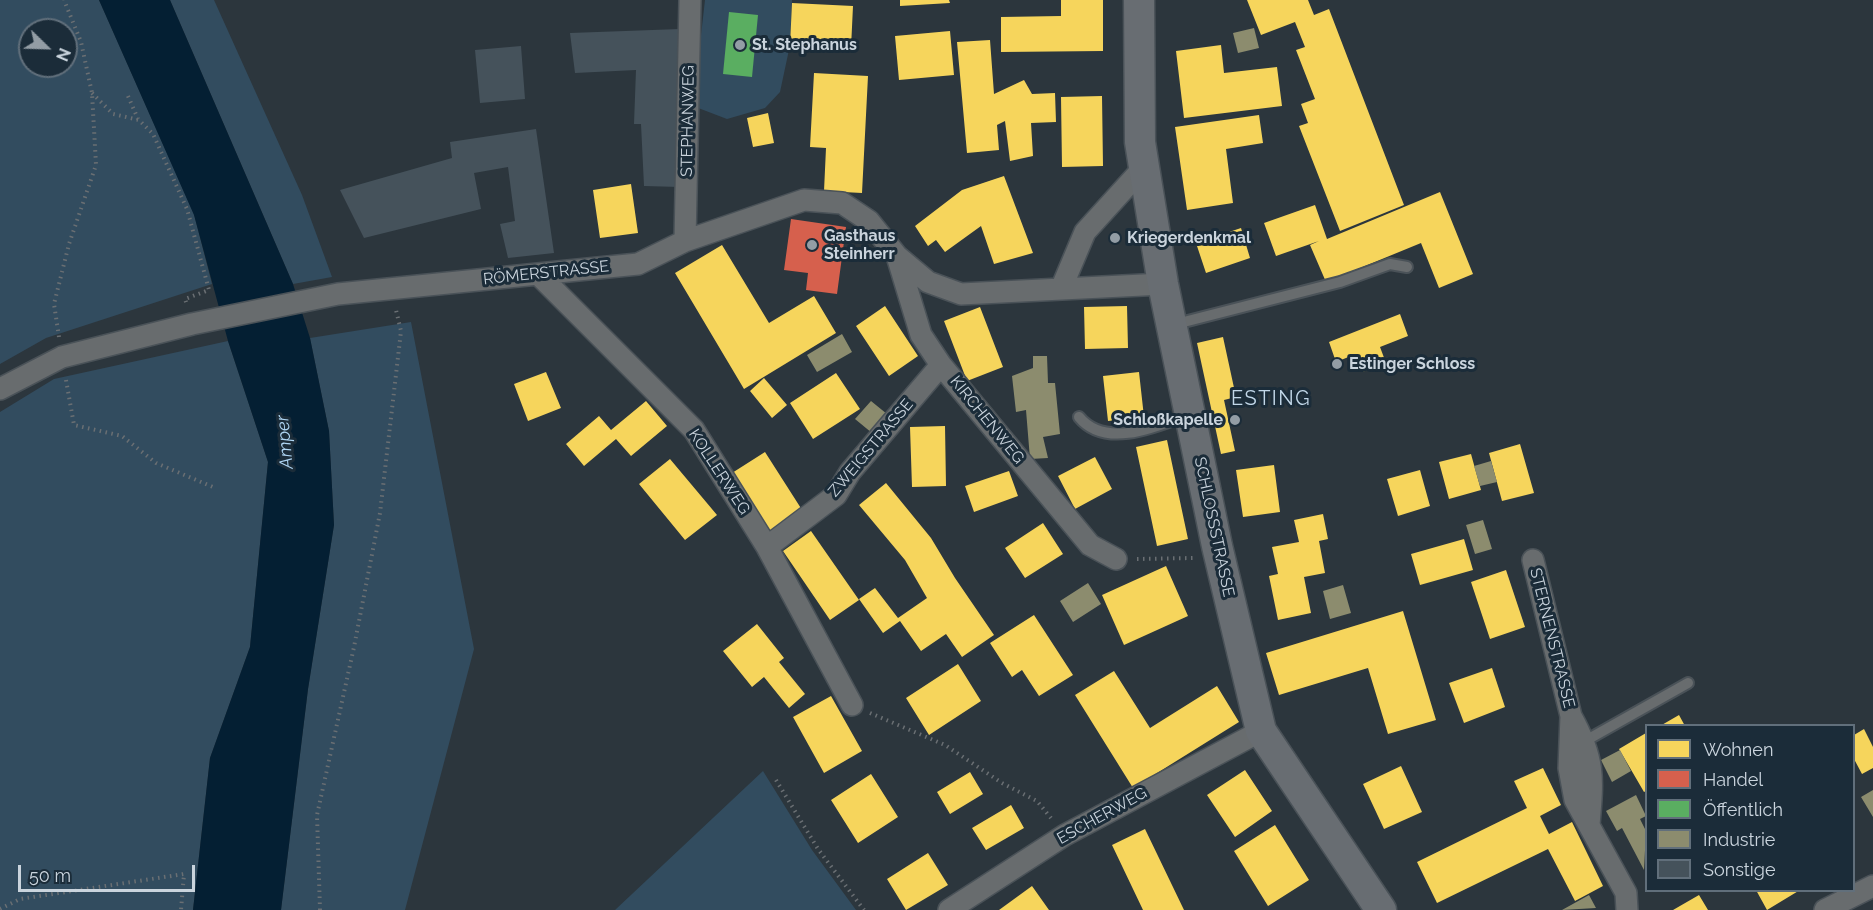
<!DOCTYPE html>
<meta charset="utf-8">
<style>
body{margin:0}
#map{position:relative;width:1873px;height:910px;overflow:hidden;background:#2c363d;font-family:Raleway,sans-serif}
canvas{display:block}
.legend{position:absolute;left:1645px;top:724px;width:210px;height:168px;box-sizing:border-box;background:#1b2c39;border:2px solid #616f7b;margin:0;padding:8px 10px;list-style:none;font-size:18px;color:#cad4dd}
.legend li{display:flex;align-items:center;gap:12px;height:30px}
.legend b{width:30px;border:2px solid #616f7b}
.north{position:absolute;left:18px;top:18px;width:60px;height:60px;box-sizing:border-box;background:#1b2c39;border:2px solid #616f7b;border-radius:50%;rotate:113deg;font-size:16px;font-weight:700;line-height:24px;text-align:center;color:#cad4dd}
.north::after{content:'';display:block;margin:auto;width:21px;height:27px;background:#939da5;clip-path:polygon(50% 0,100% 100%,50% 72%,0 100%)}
.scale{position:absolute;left:18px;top:865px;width:177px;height:27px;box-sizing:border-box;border:3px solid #cad4dd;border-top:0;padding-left:8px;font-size:18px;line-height:21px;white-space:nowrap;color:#cad4dd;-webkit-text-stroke:4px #1b2c39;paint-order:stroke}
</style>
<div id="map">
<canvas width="1873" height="910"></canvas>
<ul class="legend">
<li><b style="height:16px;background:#f6d55c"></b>Wohnen</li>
<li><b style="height:16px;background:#d6604d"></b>Handel</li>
<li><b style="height:16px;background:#5aae61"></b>Öffentlich</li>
<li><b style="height:16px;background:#8c8c6e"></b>Industrie</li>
<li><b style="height:16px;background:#45525b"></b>Sonstige</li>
</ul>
<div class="north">N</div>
<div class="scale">50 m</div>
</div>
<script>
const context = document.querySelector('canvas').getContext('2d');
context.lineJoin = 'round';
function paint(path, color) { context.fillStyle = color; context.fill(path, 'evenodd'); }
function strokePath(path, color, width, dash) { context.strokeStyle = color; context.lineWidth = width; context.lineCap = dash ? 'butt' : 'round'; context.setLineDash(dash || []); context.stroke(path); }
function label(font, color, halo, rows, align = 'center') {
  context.font = font + ' Raleway,sans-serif'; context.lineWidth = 6; context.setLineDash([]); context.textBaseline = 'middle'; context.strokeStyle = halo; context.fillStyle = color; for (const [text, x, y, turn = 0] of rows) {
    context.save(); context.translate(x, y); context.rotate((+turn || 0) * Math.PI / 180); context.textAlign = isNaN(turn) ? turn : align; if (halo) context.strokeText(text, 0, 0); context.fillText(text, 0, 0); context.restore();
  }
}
const green = new Path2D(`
 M0,0H99L194,214L212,284L46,338L0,364ZM30,30H66V66H30Z
 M170,0H214L302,195L332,277L293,284Z
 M705,0H792L790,45L780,92L765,108L727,119L693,106Z
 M411,322L474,649L405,910H281L308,689L334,525L329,431L310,338Z
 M228,341L268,462L250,647L210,758L193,910H0V412L54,379Z
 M763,771L812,850L856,910H615Z`);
const water = new Path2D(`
 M99,0H170L293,284L310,338L329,431L334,525L308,689L281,910H193L210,758L250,647L268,462L228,341L194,215Z`);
const homes = new Path2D(`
 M900,0H949L950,3L900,6Z
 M1061,0H1103V51L1001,52V17L1061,16Z
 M1247,0H1308L1314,15L1329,9L1404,205L1340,231L1299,126L1308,123L1301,104L1315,99L1296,50L1305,47L1295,22L1261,35Z
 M792,3L853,6L851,48L790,45Z
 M950,31L954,75L899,80L895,36Z
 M990,40L994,94L1024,80L1032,94L1055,93L1056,122L1031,123L1033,156L1010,161L1005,121L997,125L999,150L967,153L957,42Z
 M1221,45L1224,73L1277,67L1282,106L1184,118L1176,51Z
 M814,73L868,76L862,193L824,191L826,148L810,147Z
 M1102,96L1103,166L1062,167L1061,97Z
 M768,113L774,143L753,147L747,118Z
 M1259,115L1263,143L1226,149L1233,203L1187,210L1175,127Z
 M1004,176L1033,253L994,264L981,226L945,252L936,240L928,246L915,226L962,190Z
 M631,184L638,233L600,238L593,190Z
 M1440,192L1473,274L1439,288L1421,243L1326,282L1310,245L1319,241L1276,256L1264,223L1315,205L1327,239Z
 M1241,228L1250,258L1206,273L1196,243Z
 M722,245L769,323L814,296L836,333L744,389L675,273Z
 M885,306L918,356L889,376L856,326Z
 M1127,306L1128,348L1085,349L1084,307Z
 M980,307L1003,367L967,381L944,321Z
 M1400,314L1408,336L1380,347L1386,363L1363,372L1356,354L1336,362L1329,342Z
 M1223,337L1236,397L1224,400L1235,451L1221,454L1197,343Z
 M546,372L561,408L528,421L514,384Z
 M1139,372L1144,417L1108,421L1103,376Z
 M836,373L860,409L813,439L790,403Z
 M764,378L787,405L772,418L750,391Z
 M646,401L667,426L631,456L616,439L584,466L566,444L599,416L611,430Z
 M945,426L946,486L912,487L910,427Z
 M1167,440L1188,539L1157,546L1136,447Z
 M1520,444L1534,493L1502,501L1489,453Z
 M765,452L804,513L771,534L732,473Z
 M1471,454L1481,490L1449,499L1439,462Z
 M1095,457L1112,489L1075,509L1058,476Z
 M670,459L717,515L685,540L639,484Z
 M1274,465L1280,512L1243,517L1236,470Z
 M1420,470L1430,506L1398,516L1387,479Z
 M1009,471L1018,496L974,512L965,486Z
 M886,483L931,538L955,578L994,635L962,657L946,634L921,651L900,621L883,633L859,599L875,588L898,618L927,598L905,560L859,505Z
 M1323,514L1328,539L1319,541L1325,573L1304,577L1311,613L1278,620L1269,576L1278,574L1272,547L1299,542L1294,520Z
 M1043,523L1063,554L1025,578L1005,548Z
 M811,531L859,600L830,620L783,551Z
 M1464,539L1473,570L1420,585L1411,554Z
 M1166,566L1188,616L1124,645L1102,595Z
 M1506,570L1525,627L1490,639L1471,582Z
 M1403,611L1436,720L1388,734L1368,668L1279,695L1266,653Z
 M1034,615L1073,675L1039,696L1022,670L1012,677L990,643Z
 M757,624L784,658L779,662L805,694L789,708L764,677L752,687L723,651Z
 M958,664L981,701L929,735L906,698Z
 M1492,668L1505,707L1464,723L1449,683Z
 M1114,671L1150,728L1217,686L1239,722L1133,788L1075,695Z
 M831,696L862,751L824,773L793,717Z
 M1679,715L1685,726H1660Z
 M1864,729L1873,747V768L1862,774L1854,759V735Z
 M1646,733V791L1644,792L1619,749Z
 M1401,766L1422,812L1384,829L1363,784Z
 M1543,768L1561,805L1540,816L1549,834L1572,822L1603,886L1575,901L1548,849L1437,903L1417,862L1527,808L1514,781Z
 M1245,770L1272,811L1235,837L1207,795Z
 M970,772L983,794L950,814L937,792Z
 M871,774L898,817L858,843L831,800Z
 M1011,805L1024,828L986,850L972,828Z
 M1275,825L1309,880L1268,906L1234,851Z
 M1145,829L1184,910H1143L1112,845Z
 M928,853L948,885L906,910L887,879Z
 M1032,886L1049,910H999Z
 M1756,890H1800L1767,910Z
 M1699,895L1708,910H1673Z`);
const shops = new Path2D(`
 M791,219L846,227L837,294L806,290L808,273L784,270Z`);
const public = new Path2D(`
 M729,12L758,15L752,77L723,74Z`);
const industry = new Path2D(`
 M1254,28L1259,48L1238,53L1233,33Z
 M842,334L852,352L817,372L807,355Z
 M1033,356H1047L1048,383H1055L1060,434L1043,437L1048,458L1030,459L1026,410L1016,412L1012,376L1033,368Z
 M871,401L887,414L872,433L855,419Z
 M1491,461L1497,482L1480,486L1474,466Z
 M1483,520L1492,549L1475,554L1466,525Z
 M1088,583L1101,604L1073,622L1060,601Z
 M1343,585L1351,613L1330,619L1323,591Z
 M1620,750L1631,771L1612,782L1601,760Z
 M1873,790V817L1861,797Z
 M1636,795L1646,816L1640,819L1646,831L1644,870L1622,828L1617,831L1606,811Z
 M1589,895L1596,908L1562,910Z`);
const building = new Path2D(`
 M680,29V187L644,186L641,124H634L636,70L575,73L570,33Z
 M521,46L525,99L480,103L475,50Z
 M536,129L554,253L508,258L500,224L515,221L508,167L474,173L481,209L364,238L340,190L452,158L450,142Z`);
const path = new Path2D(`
 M92,93L113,114L139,120L153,134L187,209L209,290L185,299L187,305
 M128,96L138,119
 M59,337L54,304L69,244L96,165L92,93L81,42L64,0
 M66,380L74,425L122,436L156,463L213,487
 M1137,559L1193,558
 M870,713L945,745L1002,783L1037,801L1051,818
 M776,780L818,849L864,910
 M0,909L20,899L184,874L181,910
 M320,910L317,815L354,647L380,513L401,331L396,310`);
const lane = new Path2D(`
 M1172,325L1340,282L1390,264L1407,267
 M1079,417C1105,449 1156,427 1187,415
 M1585,741L1688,683`);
const street = new Path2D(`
 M685,241L690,0
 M897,256L921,335L941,365L1090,545L1116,559
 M539,275L694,430L767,547L852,705
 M1061,289L1085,232L1144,167
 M0,389L62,357L192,324L338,294L638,264L685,241L804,200L842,203L869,221L897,256L928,282L961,294L1163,284
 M767,547L836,495L850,472L941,365
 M1533,560L1571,716L1569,768L1575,800L1626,893L1627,910
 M1571,716C1595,759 1593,778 1589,825
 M949,910L1065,835L1261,731
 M1825,910L1873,886`);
const secondary = new Path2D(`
 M1139,0L1140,142L1144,167L1163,284L1217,546L1261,731L1381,910`);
const markers = [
 [740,45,6,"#939da5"],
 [1115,238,6,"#939da5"],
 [812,245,6,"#939da5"],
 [1337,364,6,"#939da5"],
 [1235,420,6,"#939da5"]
];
const poiNames = [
 ["St. Stephanus",752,45],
 ["Gasthaus",824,236],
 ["Steinherr",824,254],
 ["Kriegerdenkmal",1127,238],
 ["Estinger Schloss",1349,364],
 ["Schloßkapelle",1223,420,"right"]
];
const streetNames = [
 ["STEPHANWEG",688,121,-89],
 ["RÖMERSTRASSE",546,273,-6],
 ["KIRCHENWEG",987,420,51],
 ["ZWEIGSTRASSE",871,448,-50],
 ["KOLLERWEG",719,472,57],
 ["SCHLOSSSTRASSE",1214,527,78],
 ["STERNENSTRASSE",1552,638,76],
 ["ESCHERWEG",1102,816,-29]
];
const waterNames = [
 ["Amper",285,442,-95]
];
const quarterNames = [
 ["ESTING",1271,399]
];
paint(green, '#324c5f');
paint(water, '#041f33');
paint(homes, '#f6d55c');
paint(shops, '#d6604d');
paint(public, '#5aae61');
paint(industry, '#8c8c6e');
paint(building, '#45525b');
strokePath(lane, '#4a5258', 14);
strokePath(street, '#4a5258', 24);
strokePath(secondary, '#4a5258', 33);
strokePath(path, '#6a6f73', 4, [1.5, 4.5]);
strokePath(lane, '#686c6e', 10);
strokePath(street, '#686c6e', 21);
strokePath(secondary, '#686d72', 30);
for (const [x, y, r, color] of markers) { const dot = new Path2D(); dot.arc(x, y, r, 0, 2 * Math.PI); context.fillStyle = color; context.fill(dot); strokePath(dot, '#1b2c39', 2); }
label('bold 16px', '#cad4dd', '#1b2c39', poiNames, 'left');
label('16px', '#cad4dd', '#1b2c39', streetNames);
label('italic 18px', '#afd6f4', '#1b2c39', waterNames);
context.letterSpacing = '1.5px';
label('20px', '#c2d7e8', '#1b2c39', quarterNames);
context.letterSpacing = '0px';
</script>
